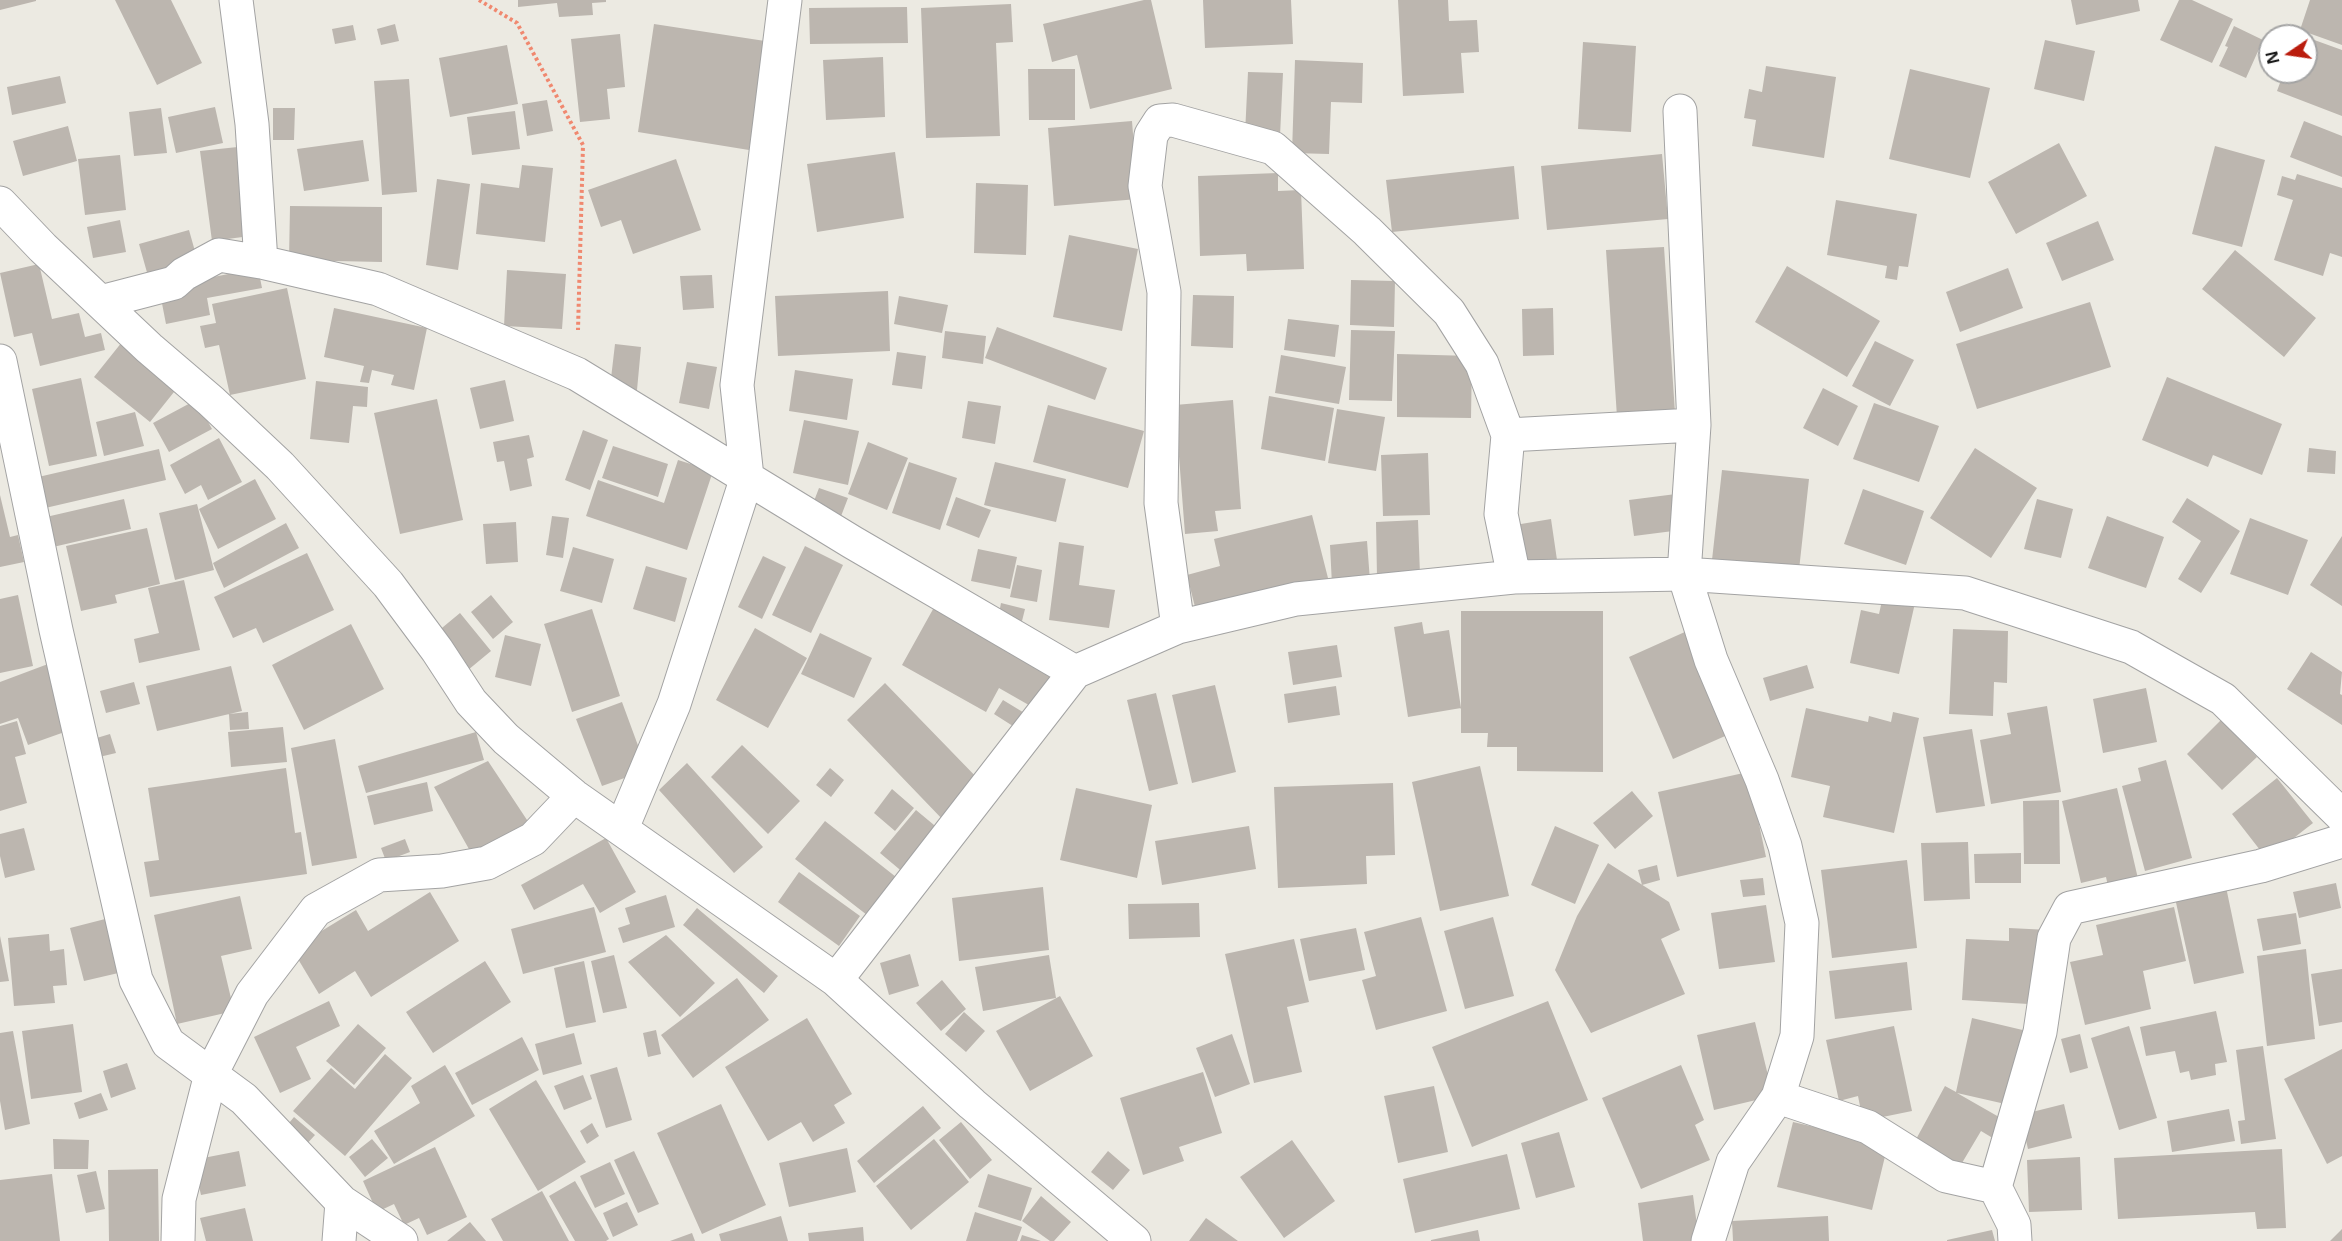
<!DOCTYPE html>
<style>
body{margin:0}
#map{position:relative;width:2342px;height:1241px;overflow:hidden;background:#eceae2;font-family:"Open Sans",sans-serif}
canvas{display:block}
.north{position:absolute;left:2258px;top:24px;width:60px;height:60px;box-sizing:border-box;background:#fff;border:2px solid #a4a4a4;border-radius:50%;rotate:257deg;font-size:16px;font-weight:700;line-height:24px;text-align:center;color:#1c1c1c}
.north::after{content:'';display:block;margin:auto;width:21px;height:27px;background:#ba1c0d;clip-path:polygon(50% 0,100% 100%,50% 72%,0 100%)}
</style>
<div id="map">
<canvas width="2342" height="1241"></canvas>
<div class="north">N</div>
</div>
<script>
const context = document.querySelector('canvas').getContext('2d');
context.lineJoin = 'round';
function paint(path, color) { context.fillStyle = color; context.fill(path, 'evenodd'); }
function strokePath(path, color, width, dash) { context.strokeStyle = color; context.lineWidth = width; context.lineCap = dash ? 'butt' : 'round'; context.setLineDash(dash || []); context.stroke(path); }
const building = new Path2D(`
 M0,0H36V1L0,10Z
 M115,0H171L202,63L157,85Z
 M518,0H606V2L592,3L593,15L559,17L557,3L518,7Z
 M1144,0H1151L1172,89L1090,109L1077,55L1052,62L1043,24Z
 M1203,0H1291L1293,44L1205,48Z
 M1398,0H1448L1449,21L1477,20L1479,52L1461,53L1464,93L1403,96Z
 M2071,0H2138L2140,11L2076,25Z
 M2179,0H2192L2233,19L2212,63L2160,40Z
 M2310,0H2342V45L2300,30Z
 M1011,4L1013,42L996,43L1000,136L926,138L921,8Z
 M907,7L908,43L810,44L809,8Z
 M395,24L399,41L381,45L377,29Z
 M654,24L765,41L749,150L638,132Z
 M353,25L356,40L335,44L332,29Z
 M2234,26L2263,40L2246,78L2219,66L2228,47L2225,46Z
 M620,34L625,87L607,89L610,119L580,122L571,39Z
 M2306,37L2342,50V116L2277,91L2284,72H2306Z
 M2045,40L2095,51L2084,101L2034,89Z
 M1583,42L1636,46L1631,132L1578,129Z
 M507,45L518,104L450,117L439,58Z
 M883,57L885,117L826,120L823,60Z
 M1295,60L1363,63L1362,103L1331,102L1329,154L1292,153Z
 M1766,66L1836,77L1824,158L1752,146L1756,120L1744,118L1749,89L1762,92Z
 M1028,69H1075V120H1029Z
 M1910,69L1990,88L1970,178L1889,159Z
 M1248,72L1283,73L1280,136L1245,134Z
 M60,76L66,103L12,115L7,87Z
 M409,79L417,192L382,195L374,81Z
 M547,100L553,131L527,136L522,104Z
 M215,107L223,143L176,153L168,117Z
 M161,108L167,153L134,156L129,112Z
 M273,108H295L294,140H273Z
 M515,111L520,149L472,155L467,117Z
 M1132,121L1138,199L1054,206L1048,128Z
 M2304,121L2342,136V177L2290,157Z
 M68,126L77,161L23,176L13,141Z
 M363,140L369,181L304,191L297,149Z
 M2059,143L2087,196L2016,234L1988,182Z
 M247,146L258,235L212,241L200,151Z
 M2215,146L2265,160L2242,247L2192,234Z
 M895,152L904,218L817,232L807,164Z
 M1662,154L1668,219L1547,230L1541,166Z
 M120,155L126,210L85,215L78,159Z
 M676,159L701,230L633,254L621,220L601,227L588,190Z
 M522,165L553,168L545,242L476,234L481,183L519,188Z
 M1514,166L1519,219L1392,232L1386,180Z
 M1278,173V191L1301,190L1304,269L1247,271L1246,254L1200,256L1198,176Z
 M2297,174L2342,188V257L2330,253L2323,276L2274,260L2293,200L2277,195L2282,176L2295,180Z
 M437,179L470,184L458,270L426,265Z
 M976,183L1028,185L1026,255L974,253Z
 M1836,200L1917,214L1908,267L1899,266L1897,280L1885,278L1887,266L1827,255Z
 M290,206L382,207V262L289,260Z
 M120,220L126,252L93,258L87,227Z
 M2098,221L2114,260L2062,281L2046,243Z
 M189,230L198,262L148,276L139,244Z
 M1069,235L1138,249L1122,331L1053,317Z
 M1664,247L1675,413L1617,417L1606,250Z
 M2235,250L2316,318L2284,357L2202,289Z
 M39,264L52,319L79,313L85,337L101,333L105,350L40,366L32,333L14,337L0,273Z
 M1787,266L1880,321L1847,377L1755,322Z
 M258,268L262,288L207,298L210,315L166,324L159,288Z
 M2008,268L2023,308L1960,332L1946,292Z
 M507,270L566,274L562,329L504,326Z
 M712,275L714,308L683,310L680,276Z
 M1351,280L1395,281L1394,327L1350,325Z
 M287,288L306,379L230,395L219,345L205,348L200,326L216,323L212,304Z
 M888,291L890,351L778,356L775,296Z
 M1193,295L1234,296L1233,348L1191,346Z
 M899,296L948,305L942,333L894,324Z
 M2090,302L2111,367L1977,409L1956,344Z
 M334,308L427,328L414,390L391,385L394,375L372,370L369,383L360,382L364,366L324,357Z
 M1553,308L1554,355L1523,356L1522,309Z
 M1288,319L1339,325L1335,357L1284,350Z
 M997,327L1107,368L1095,400L985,358Z
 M1351,330L1395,331L1392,401L1349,400Z
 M945,331L986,336L983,364L942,358Z
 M1875,341L1914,360L1890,406L1852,386Z
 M122,342L178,387L150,422L94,377Z
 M615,344L641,347L637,390L610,387Z
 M897,352L926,356L922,389L892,385Z
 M1397,354L1472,356L1471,418L1397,417Z
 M1281,355L1346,367L1339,404L1275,393Z
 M687,362L717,367L709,409L679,403Z
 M795,370L853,379L847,420L789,411Z
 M2167,377L2282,424L2262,475L2213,455L2208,467L2142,440Z
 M81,378L97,456L49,466L32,389Z
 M505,380L514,421L480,429L470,388Z
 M316,381L368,387L367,407L353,406L349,443L310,439Z
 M1823,388L1858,406L1838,446L1803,428Z
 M1269,396L1334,408L1325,461L1261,449Z
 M437,399L463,520L400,534L374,413Z
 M196,400L212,429L169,452L153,423Z
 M1233,400L1241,509L1215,511L1218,531L1185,534L1175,405Z
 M968,401L1001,406L995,444L962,438Z
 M1874,403L1939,426L1919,482L1853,459Z
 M1048,405L1144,431L1128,488L1033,462Z
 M1337,409L1385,417L1376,471L1328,463Z
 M135,412L144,446L104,456L96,422Z
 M804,420L859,431L848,485L793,473Z
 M583,430L608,440L590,490L565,480Z
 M529,435L534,457L527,459L532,486L510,491L504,461L497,462L493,442Z
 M219,438L242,482L208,500L201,485L185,494L170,465Z
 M868,442L908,458L887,510L848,494Z
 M613,446L668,464L658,497L602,478Z
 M1975,448L2037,488L1991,558L1930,518Z
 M2309,448L2336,451L2335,474L2307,472Z
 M159,449L166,480L41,509L34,478Z
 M1428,453L1430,515L1383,516L1381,455Z
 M678,460L713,471L687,550L586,516L598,480L664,503Z
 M909,462L957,478L940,530L892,513Z
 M995,462L1066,479L1056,522L984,505Z
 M1722,470L1809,479L1799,570L1712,560Z
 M255,479L276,519L218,549L199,509Z
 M819,488L848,498L838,524L809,514Z
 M1863,489L1924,511L1906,565L1844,544Z
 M1676,494L1681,530L1634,536L1629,500Z
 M0,495L10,537L18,535L24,562L0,567Z
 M956,497L991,510L979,538L946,525Z
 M2187,498L2240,531L2201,593L2178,579L2201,541L2172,522Z
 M124,499L131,529L53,547L46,517Z
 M2037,499L2073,509L2061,558L2024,549Z
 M197,504L214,570L175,580L159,513Z
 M1312,515L1329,582L1197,615L1187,575L1220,566L1214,539Z
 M552,516L569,518L563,558L546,555Z
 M2107,516L2164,537L2146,588L2088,568Z
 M2250,518L2308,540L2288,595L2230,574Z
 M1551,519L1557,560L1522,565L1515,525Z
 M1418,520L1420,575L1377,577L1376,522Z
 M516,522L518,562L486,564L483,524Z
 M286,523L299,548L224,588L213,563Z
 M147,528L160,584L115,595L117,603L81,611L66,546Z
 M2342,536V606L2310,585Z
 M1367,541L1370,581L1332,585L1330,545Z
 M1059,542L1084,546L1079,585L1115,590L1109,628L1049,620Z
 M805,546L843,565L811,633L772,615Z
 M573,547L614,559L602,603L560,591Z
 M978,549L1017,557L1010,589L971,581Z
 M307,553L334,610L263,643L256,628L233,638L214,597Z
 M763,556L786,567L762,619L738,607Z
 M1017,565L1042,570L1037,602L1010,597Z
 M646,566L687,578L675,622L633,609Z
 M184,580L200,650L139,663L134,639L159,633L148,588Z
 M18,595L33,666L0,673V599Z
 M491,595L513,622L493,639L471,612Z
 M1883,596L1915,603L1899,674L1850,663L1861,610L1879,614Z
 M937,602L1056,667L1034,708L999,688L986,712L902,665Z
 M1001,603L1025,609L1020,629L997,624Z
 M592,609L620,696L572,712L544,624Z
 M1461,611H1603V772L1517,771V747H1487L1488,733H1461Z
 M460,613L491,651L462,675L431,637Z
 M1422,622L1424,634L1449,630L1461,708L1408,717L1394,627Z
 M351,624L384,689L304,730L272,665Z
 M755,628L807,658L768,728L716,700Z
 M1953,629L2008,631L2007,683L1994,682L1993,716L1949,714Z
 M1687,631L1732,733L1673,759L1629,657Z
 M820,633L872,658L854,698L801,674Z
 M505,635L541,644L531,686L495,677Z
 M1337,645L1342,677L1293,685L1288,652Z
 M2311,652L2342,672L2340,694L2342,695V725L2287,689Z
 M48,664L73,729L28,745L18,718L0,724V682Z
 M1807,665L1814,688L1770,701L1763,678Z
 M231,666L242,711L157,731L146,686Z
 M134,682L140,704L106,713L100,691Z
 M885,683L983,784L945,822L847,720Z
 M1215,685L1236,772L1192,783L1172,695Z
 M1336,686L1340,715L1288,723L1284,694Z
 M2146,688L2157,742L2103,753L2093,699Z
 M1156,693L1178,784L1149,791L1127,700Z
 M1003,700L1026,714L1016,728L994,714Z
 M622,702L647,770L602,786L576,719Z
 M2047,706L2061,792L1991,804L1980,740L2011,734L2007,713Z
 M1806,708L1868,722L1869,716L1891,722L1893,712L1919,718L1894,833L1823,817L1830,786L1791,777Z
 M248,712L249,729L230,730L229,714Z
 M2221,720L2257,757L2222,790L2187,754Z
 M17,721L26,754L15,757L27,803L0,811V726Z
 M283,727L287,762L231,767L228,732Z
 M1972,729L1985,806L1936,813L1923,737Z
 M476,732L484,760L366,793L358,766Z
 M110,734L116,753L95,758L90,740Z
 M335,739L357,858L312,866L291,748Z
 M742,745L800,801L768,834L711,777Z
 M2166,760L2192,858L2145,871L2122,786L2141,781L2138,768Z
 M488,761L529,823L474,858L434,787Z
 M687,763L763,847L734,873L659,790Z
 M1480,766L1509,896L1440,911L1412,782Z
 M286,768L295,833L301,832L307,874L150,897L144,862L159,860L148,788Z
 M830,768L844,780L831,797L816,785Z
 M1748,772L1766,857L1677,877L1658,792Z
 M2277,778L2313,823L2267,859L2232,814Z
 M427,782L433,811L374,825L367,796Z
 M1393,783L1395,855L1366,856L1367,884L1278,888L1274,787Z
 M1076,788L1152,805L1137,878L1060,860Z
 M2117,788L2139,883L2109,891L2106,877L2081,883L2062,801Z
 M892,789L914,808L895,831L874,813Z
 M1632,791L1653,816L1615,849L1593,823Z
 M2059,800L2060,864H2024L2023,801Z
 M916,810L940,830L905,874L880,853Z
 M825,821L896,877L867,915L795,859Z
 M1249,826L1256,869L1162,885L1155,841Z
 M1555,826L1599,845L1575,904L1531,885Z
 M24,828L35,870L5,878L0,856V834Z
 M606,838L636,892L600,913L583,884L534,910L521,885Z
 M405,839L410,852L386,861L381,848Z
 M1968,842L1970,899L1924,901L1921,843Z
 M2021,853V883H1975L1974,854Z
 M1907,860L1917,948L1832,958L1821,870Z
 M1608,863L1669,902L1680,930L1661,939L1685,994L1591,1033L1555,970L1577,916Z
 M1657,865L1660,880L1642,885L1638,870Z
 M799,872L860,916L839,946L778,902Z
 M1763,878L1765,895L1743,897L1740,880Z
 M2336,883L2341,908L2299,918L2293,892Z
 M1043,887L1049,950L959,961L952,898Z
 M2226,887L2244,973L2194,984L2175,898Z
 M430,892L459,941L371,997L355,971L319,994L292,949L356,910L368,931Z
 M666,895L675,927L623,943L618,928L630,924L625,908Z
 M240,896L252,949L221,956L234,1011L177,1024L154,915Z
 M1199,903L1200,937L1129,939L1128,904Z
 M1766,905L1775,962L1719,969L1711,913Z
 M594,907L606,952L523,974L511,929Z
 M2174,907L2186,961L2143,971L2151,1009L2085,1025L2070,962L2103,955L2096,925Z
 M697,908L778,976L764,993L683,925Z
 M2296,913L2301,944L2263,951L2257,919Z
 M113,917L127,971L84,981L70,928Z
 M1421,917L1447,1011L1376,1030L1362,980L1376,976L1364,932Z
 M1493,917L1514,996L1465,1009L1444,931Z
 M1356,928L1365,970L1309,981L1300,939Z
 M2009,928L2049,930L2045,1005L1962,1000L1966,939L2009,941Z
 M49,934L50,951L64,949L67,985L53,986L55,1003L14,1006L8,938Z
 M666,935L715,983L680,1017L628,962Z
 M0,936L9,981L0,982Z
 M1294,939L1309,1002L1287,1007L1302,1072L1254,1083L1225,954Z
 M2306,949L2315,1039L2267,1046L2257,956Z
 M910,954L919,986L889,995L880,963Z
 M614,955L627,1008L603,1013L591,961Z
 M1049,955L1056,998L983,1011L975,967Z
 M485,961L511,1002L433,1053L406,1012Z
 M584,961L596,1022L566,1028L554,968Z
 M1907,962L1912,1010L1835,1019L1829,971Z
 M2342,969V1022L2319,1026L2311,974Z
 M737,978L769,1020L693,1078L661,1035Z
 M942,980L966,1009L941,1031L916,1003Z
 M1060,996L1093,1056L1030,1091L996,1031Z
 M329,1001L340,1026L296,1047L311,1079L280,1093L254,1037Z
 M1548,1001L1588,1100L1472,1147L1432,1047Z
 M2216,1011L2227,1062L2215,1064L2216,1075L2191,1080L2189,1071L2180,1073L2175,1051L2146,1056L2140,1027Z
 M964,1012L985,1031L966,1052L945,1034Z
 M807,1018L852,1094L834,1105L845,1123L813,1142L801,1122L768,1141L725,1067Z
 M1972,1018L2031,1032L2014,1106L1957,1093L2006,1121L1996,1140L1981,1131L1959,1168L1914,1143L1945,1086L1956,1092Z
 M1755,1022L1773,1096L1714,1110L1697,1035Z
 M73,1024L82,1092L31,1099L22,1031Z
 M358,1024L386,1048L354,1085L326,1061Z
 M1894,1026L1912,1111L1863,1121L1858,1096L1839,1101L1826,1040Z
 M2129,1026L2157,1118L2119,1130L2091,1038Z
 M656,1030L661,1054L648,1057L643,1033Z
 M13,1031L30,1124L5,1130L0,1101V1033Z
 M574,1033L582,1064L543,1075L535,1044Z
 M1232,1034L1250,1084L1215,1097L1196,1048Z
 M2080,1034L2088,1068L2070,1073L2061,1039Z
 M522,1037L539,1070L472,1105L455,1073Z
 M2263,1046L2276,1139L2241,1144L2238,1121L2245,1120L2236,1050Z
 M2342,1049V1156L2327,1164L2284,1079Z
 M385,1054L412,1078L345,1156L293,1111L331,1068L355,1089Z
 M127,1063L136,1089L111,1098L103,1071Z
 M445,1065L475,1116L394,1164L374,1131L420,1103L411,1086Z
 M1681,1065L1704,1120L1695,1125L1710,1160L1641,1189L1602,1098Z
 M617,1067L632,1120L606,1128L590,1075Z
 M1203,1072L1222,1133L1179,1147L1184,1161L1143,1175L1120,1098Z
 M583,1075L592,1099L564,1110L554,1086Z
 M536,1080L586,1162L538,1191L489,1109Z
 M1434,1086L1448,1152L1398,1163L1384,1096Z
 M101,1093L108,1110L79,1119L74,1103Z
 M721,1104L766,1205L702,1234L657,1133Z
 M2064,1104L2072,1138L2028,1149L2020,1115Z
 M923,1106L941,1128L874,1183L857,1161Z
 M2229,1109L2235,1141L2172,1152L2167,1121Z
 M294,1117L315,1135L305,1146L284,1129Z
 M961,1122L992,1160L970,1179L939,1140Z
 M1793,1122L1888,1144L1872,1210L1777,1187Z
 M592,1123L599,1136L587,1144L580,1131Z
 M1559,1132L1575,1187L1536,1198L1521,1143Z
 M53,1139L89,1140L88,1169H54Z
 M372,1139L388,1158L365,1177L349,1157Z
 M934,1139L969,1182L911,1230L876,1186Z
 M1292,1140L1335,1201L1284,1238L1240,1177Z
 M435,1147L467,1217L427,1235L419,1218L404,1225L394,1204L377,1212L363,1181Z
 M847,1148L856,1192L789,1207L779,1163Z
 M2282,1149L2286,1228L2257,1229L2255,1212L2118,1219L2114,1158Z
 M239,1151L246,1186L201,1195L193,1160Z
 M634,1151L659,1204L638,1213L614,1160Z
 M1108,1151L1130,1170L1113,1190L1091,1172Z
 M1507,1154L1520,1209L1415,1233L1403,1179Z
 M2080,1157L2082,1210L2029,1212L2027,1160Z
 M610,1162L625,1194L595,1208L580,1176Z
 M158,1169L159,1241H109L108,1170Z
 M96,1171L105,1209L86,1213L77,1175Z
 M52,1174L60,1241H0V1180Z
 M988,1174L1032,1188L1021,1221L978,1207Z
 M575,1181L609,1239L606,1241H575L549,1196Z
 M542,1191L569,1241H503L491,1219Z
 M1693,1195L1699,1241H1643L1638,1203Z
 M1041,1196L1071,1222L1054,1241H1050L1022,1221Z
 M627,1202L638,1225L613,1237L603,1213Z
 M245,1208L253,1241H206L200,1218Z
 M975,1212L1022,1227L1017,1241H966Z
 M781,1216L788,1241H721L719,1234Z
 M1828,1216L1829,1241H1733L1732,1221Z
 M1206,1218L1238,1241H1189Z
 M470,1222L486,1241H447Z
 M863,1227L864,1241H809L808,1233Z
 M2342,1229V1241H2330Z
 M1478,1230L1480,1241H1431V1240Z
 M1992,1230L1995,1241H1947V1240Z
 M692,1233L695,1241H670Z
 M1022,1235L1041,1241H1020Z`);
const path = new Path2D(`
 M479,0L517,23L583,145L578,330`);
const street = new Path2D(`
 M236,0L252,124L261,262
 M1680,111L1694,425L1684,574L1711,660L1762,780L1785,846L1802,923L1797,1036L1778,1097L1733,1162L1708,1241
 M0,203L43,248L149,348L211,401L280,466L388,584L437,650L471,702L506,739L574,796L836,980L972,1104L1134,1241
 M101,302L174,283L184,274L219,255L261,262L378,289L577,374L852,542L1075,672
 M0,361L56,630L136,980L168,1043L244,1099L342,1202L401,1241
 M1508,435L1694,425
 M1178,627L1161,503L1164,292L1145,186L1151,135L1160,121L1173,120L1273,148L1367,231L1449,312L1482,364L1508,435L1501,514L1514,577
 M622,828L674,704L747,477L737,385L785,0
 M836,980L1075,672L1178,627L1296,599L1514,577L1684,574L1965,593L2131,647L2223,699L2342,816
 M1778,1097L1868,1127L1946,1176L1995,1187L2014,1225L2015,1241
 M1995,1187L2040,1032L2054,938L2070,908L2261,866L2342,841
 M178,1241L179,1199L211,1074L252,994L316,910L379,875L442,871L487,863L533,839L574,796
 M339,1241L342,1202`);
paint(building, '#bcb6af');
strokePath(street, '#a3a3a3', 35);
strokePath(path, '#f0886f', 4, [3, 3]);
strokePath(street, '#fff', 33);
</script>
